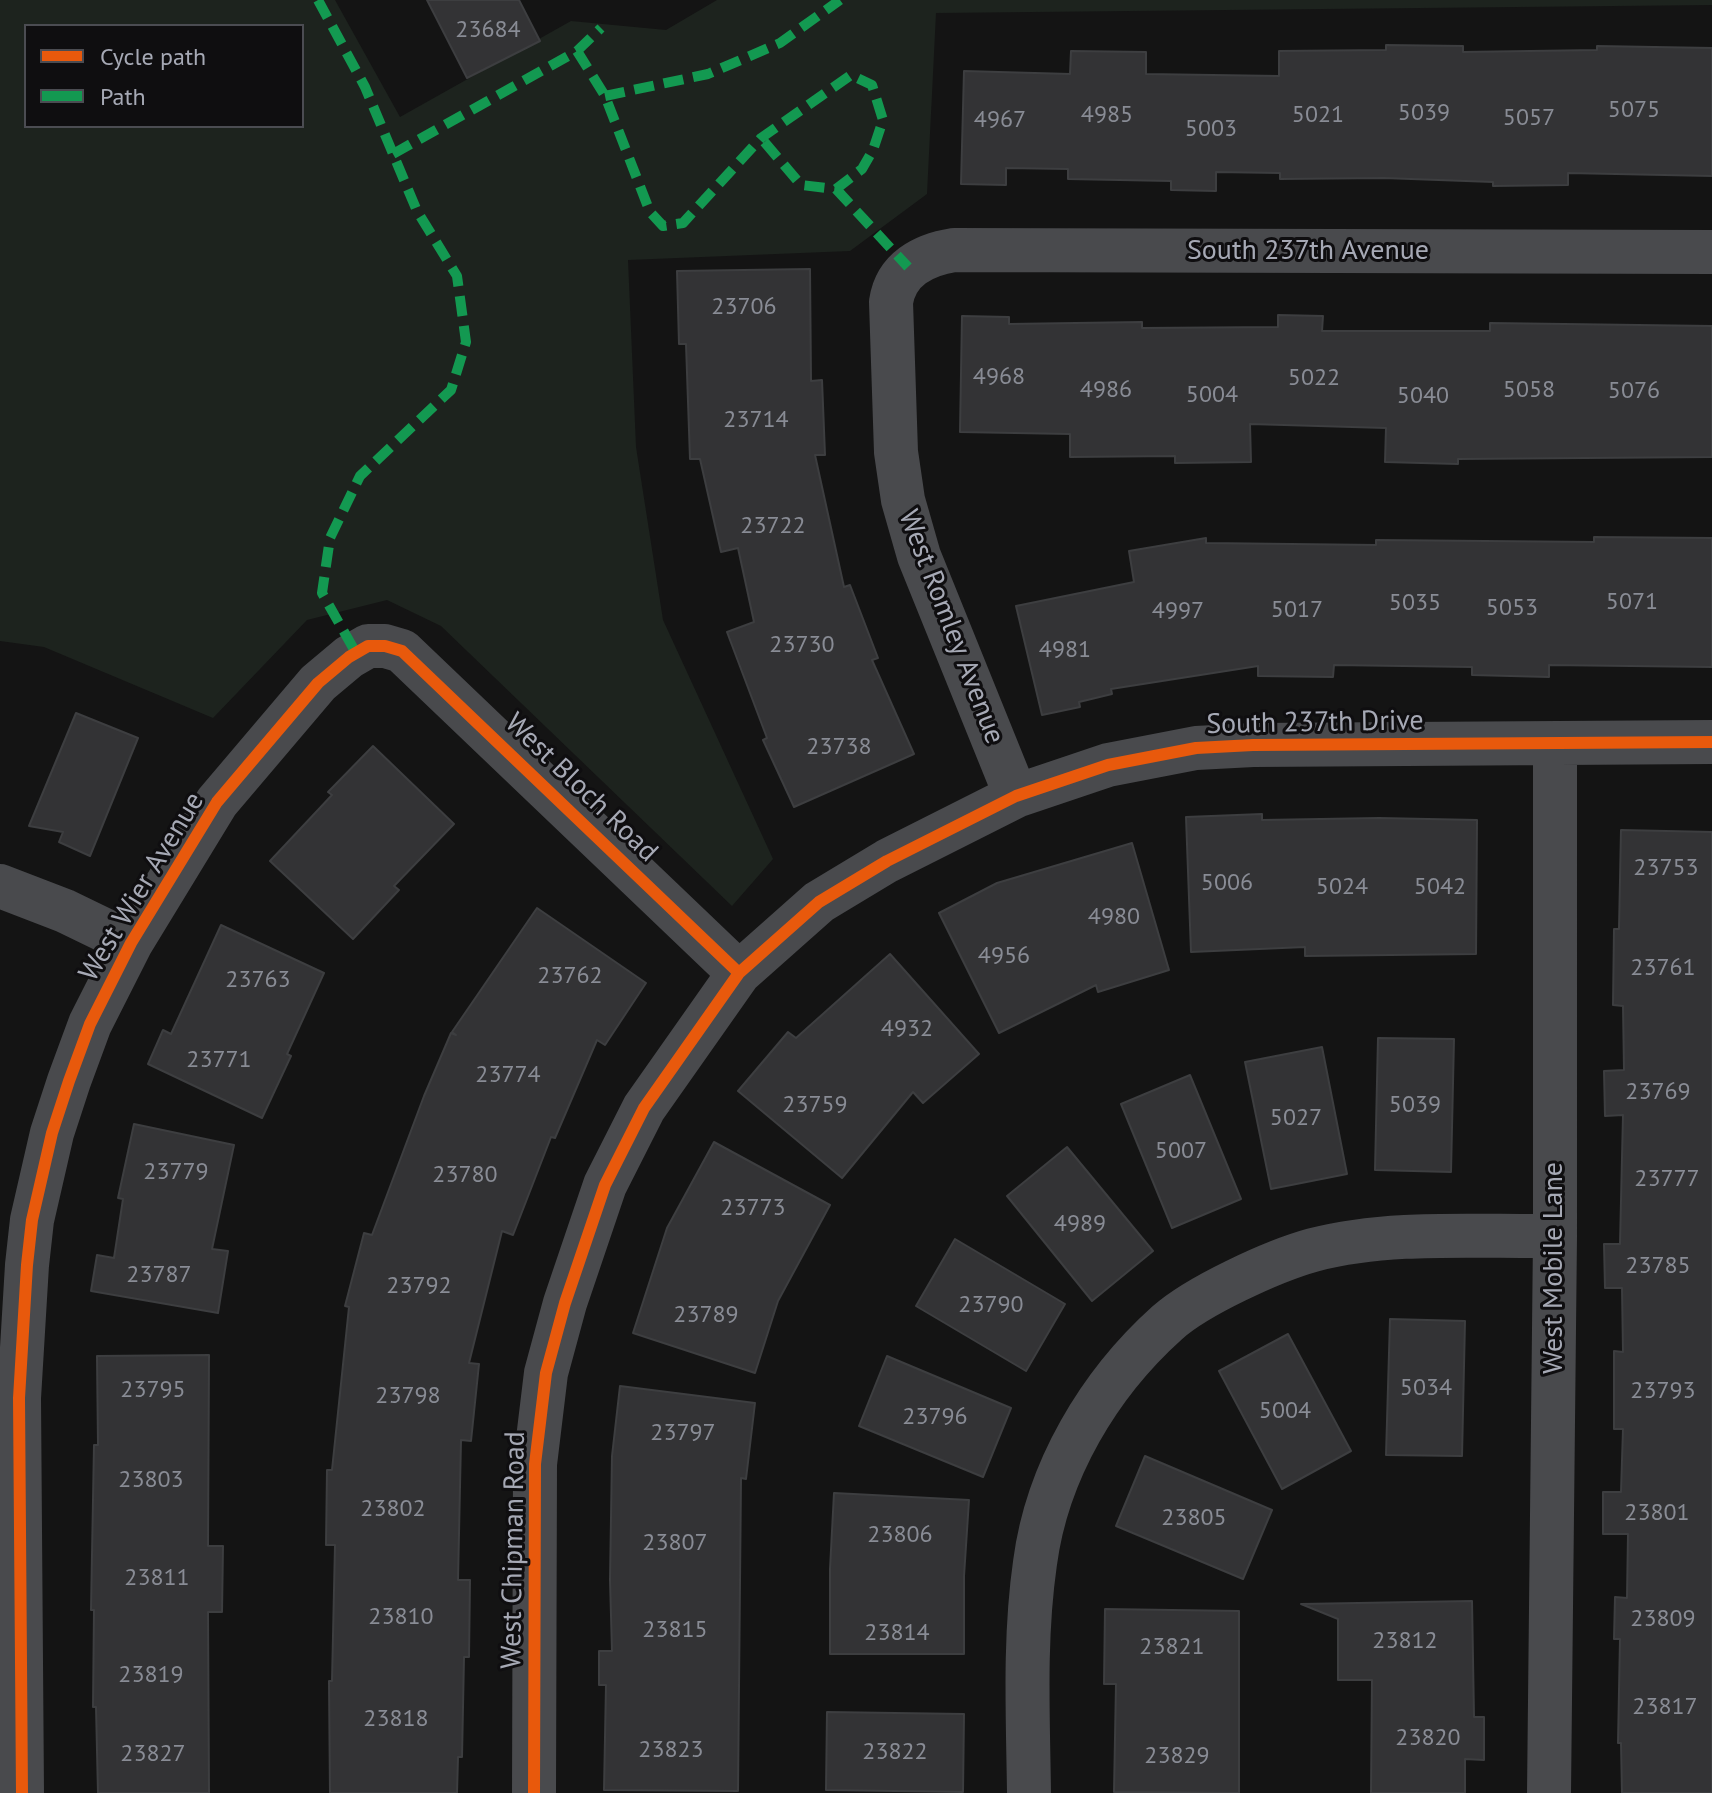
<!DOCTYPE html>
<style>
body{margin:0}
#map{position:relative;width:1712px;height:1793px;overflow:hidden;background:#141414;font-family:"PT Sans",sans-serif}
canvas{display:block}
.legend{position:absolute;left:24px;top:24px;width:280px;height:104px;box-sizing:border-box;background:#0f0e10;border:2px solid #4b4c52;margin:0;padding:10px 14px;list-style:none;font-size:24px;color:#a6a9b5}
.legend li{display:flex;align-items:center;gap:16px;height:40px}
.legend b{width:40px;border:2px solid #4b4c52}
</style>
<div id="map">
<canvas width="1712" height="1793"></canvas>
<ul class="legend">
<li><b style="height:10px;background:#e8590c"></b>Cycle path</li>
<li><b style="height:10px;background:#139951"></b>Path</li>
</ul>
</div>
<script>
const context = document.querySelector('canvas').getContext('2d');
context.lineJoin = 'round';
function paint(path, color) { context.fillStyle = color; context.fill(path, 'evenodd'); }
function strokePath(path, color, width, dash) { context.strokeStyle = color; context.lineWidth = width; context.lineCap = dash ? 'butt' : 'round'; context.setLineDash(dash || []); context.stroke(path); }
function label(font, color, halo, rows, align = 'center') {
  context.font = font + ' "PT Sans",sans-serif'; context.lineWidth = 6; context.setLineDash([]); context.textBaseline = 'middle'; context.strokeStyle = halo; context.fillStyle = color; for (const [text, x, y, turn = 0] of rows) {
    context.save(); context.translate(x, y); context.rotate((+turn || 0) * Math.PI / 180); context.textAlign = isNaN(turn) ? turn : align; if (halo) context.strokeText(text, 0, 0); context.fillText(text, 0, 0); context.restore();
  }
}
const green = new Path2D(`
 M0,0H335L400,117L571,21L666,30L717,0H1712V5L936,13L927,194L850,251L628,260L636,447L663,620L773,859L732,906L441,626L387,600L307,620L213,718L44,647L0,641ZM26,26H302V126H26Z`);
const building = new Path2D(`
 M427,0H519L540,41L467,78Z
 M1386,45L1463,46V52L1597,50V46L1712,48V176L1568,173V185L1493,186V182L1384,178L1280,179V173L1216,172V191L1171,190V181L1068,179V169L1006,168V185L961,184L964,71L1070,74L1071,51L1146,52V74L1279,76V51L1386,50Z
 M810,269L811,381L822,380L825,455H815L844,587L850,585L878,658L872,660L914,754L794,807L763,740L767,738L727,632L754,622L738,548L721,552L700,459H690L686,344H679L677,271Z
 M1278,315L1323,316L1322,331H1490V323L1712,326V457L1458,459V464L1385,462L1386,428L1250,424L1251,462L1175,463V456L1070,457V434L960,432L962,316L1009,317V324L1142,322V328L1278,327Z
 M1594,537L1712,538V667L1549,665V677L1472,675V667L1334,665L1333,677L1258,676V666L1111,689L1112,694L1079,702L1080,707L1042,715L1016,606L1134,582L1129,551L1206,538V543L1376,545V540L1594,542Z
 M76,713L138,738L90,856L59,842L63,832L29,826Z
 M373,746L454,824L394,886L399,890L353,939L270,861L332,795L328,792Z
 M1262,814V820L1379,818L1477,820L1476,954L1305,956V947L1191,952L1186,817Z
 M1621,830L1712,832V1793H1622L1621,1743H1618L1620,1639H1614L1615,1597L1627,1598L1628,1534H1603V1492H1621L1623,1429H1614V1351L1623,1352L1622,1288H1605L1604,1244H1620L1623,1115L1605,1116L1604,1071L1624,1070L1623,1006L1613,1005L1614,929H1619Z
 M1132,843L1169,970L1098,992L1096,985L999,1033L939,913L997,883Z
 M537,908L646,983L605,1045L597,1040L555,1138L551,1137L513,1235L502,1231L469,1363L479,1364L471,1441L461,1440L458,1580H470L469,1657H464L462,1757H458L457,1793H330L329,1681H332L335,1545H326L327,1470H332L349,1307L345,1306L364,1233L372,1235L424,1096L451,1033L456,1035L452,1032Z
 M221,925L324,973L287,1054L291,1056L262,1118L148,1064L163,1030L171,1034Z
 M890,954L979,1054L923,1103L913,1092L842,1178L738,1091L788,1032L796,1038Z
 M1378,1038L1454,1039L1451,1172L1375,1170Z
 M1322,1047L1347,1174L1271,1189L1245,1062Z
 M1190,1075L1241,1199L1172,1228L1121,1104Z
 M134,1124L234,1145L212,1249L228,1251L218,1313L91,1291L97,1255L114,1258L123,1199L118,1198Z
 M714,1142L830,1205L778,1301L755,1373L633,1333L667,1228Z
 M1067,1147L1153,1251L1092,1301L1007,1196Z
 M955,1239L1065,1304L1026,1371L916,1306Z
 M1390,1319L1465,1321L1462,1456L1386,1455Z
 M1288,1334L1351,1451L1282,1489L1219,1371Z
 M209,1355L208,1546H223L222,1612H208L209,1793H98L96,1707H93L94,1610H91L94,1445H98L97,1356Z
 M887,1356L1011,1408L983,1477L859,1426Z
 M620,1386L755,1403L746,1479L741,1478L738,1791L604,1790L606,1685H599V1651H612L610,1580L612,1456Z
 M1145,1456L1272,1510L1243,1579L1116,1526Z
 M834,1493L969,1500L964,1576V1654H830V1569Z
 M1472,1601L1474,1717H1484V1760L1465,1759V1793H1371L1372,1680H1338V1619L1301,1604Z
 M1105,1609L1239,1611V1793L1114,1792L1116,1684H1104Z
 M827,1712L964,1714L963,1792L826,1790Z`);
const minor = new Path2D(`
 M1016,796L919,556L903,500L896,452L891,302C896,269 923,255 954,250L1712,252
 M0,886L65,911L131,943
 M22,1793L19,1398L27,1265L32,1220L52,1133L69,1081L90,1024L131,943L217,802L318,683L349,657L368,646H385L402,651L739,973
 M534,1793L535,1464L546,1373L565,1303L605,1185L644,1108L739,973L819,902L887,861L1016,796L1108,765L1196,748L1253,745L1712,742
 M1029,1793C1028,1716 1024,1639 1035,1563C1047,1471 1099,1384 1167,1323C1197,1296 1273,1261 1313,1250C1390,1230 1475,1237 1555,1236
 M1549,1793L1555,1236V743`);
const quiet = new Path2D(`
 M318,0L365,87L417,211L457,276L466,342L451,390L360,476L330,538L322,593L356,653
 M577,51L605,96L650,212L663,226L683,223L761,138L851,75L872,85L883,120L873,150L862,169L836,189L801,185L761,138
 M605,96L708,74L780,43L840,0
 M393,154L577,51L601,28
 M836,189L908,267`);
const cycleway = new Path2D(`
 M22,1793L19,1398L27,1265L32,1220L52,1133L69,1081L90,1024L131,943L217,802L318,683L349,657L368,646H385L402,651L739,973
 M534,1793L535,1464L546,1373L565,1303L605,1185L644,1108L739,973L819,902L887,861L1016,796L1108,765L1196,748L1253,745L1712,742`);
const numberNames = [
 ["23684",488,30],
 ["5075",1634,110],
 ["5039",1424,113],
 ["4985",1107,115],
 ["5021",1318,115],
 ["5057",1529,118],
 ["4967",1000,120],
 ["5003",1211,129],
 ["23706",744,307],
 ["4968",999,377],
 ["5022",1314,378],
 ["4986",1106,390],
 ["5058",1529,390],
 ["5076",1634,391],
 ["5004",1212,395],
 ["5040",1423,396],
 ["23714",756,420],
 ["23722",773,526],
 ["5071",1632,602],
 ["5035",1415,603],
 ["5053",1512,608],
 ["5017",1297,610],
 ["4997",1178,611],
 ["23730",802,645],
 ["4981",1065,650],
 ["23738",839,747],
 ["23753",1666,868],
 ["5006",1227,883],
 ["5024",1342,887],
 ["5042",1440,887],
 ["4980",1114,917],
 ["4956",1004,956],
 ["23761",1663,968],
 ["23762",570,976],
 ["23763",258,980],
 ["4932",907,1029],
 ["23771",219,1060],
 ["23774",508,1075],
 ["23769",1658,1092],
 ["23759",815,1105],
 ["5039",1415,1105],
 ["5027",1296,1118],
 ["5007",1181,1151],
 ["23779",176,1172],
 ["23780",465,1175],
 ["23777",1667,1179],
 ["23773",753,1208],
 ["4989",1080,1224],
 ["23785",1658,1266],
 ["23787",159,1275],
 ["23792",419,1286],
 ["23790",991,1305],
 ["23789",706,1315],
 ["5034",1426,1388],
 ["23795",153,1390],
 ["23793",1663,1391],
 ["23798",408,1396],
 ["5004",1285,1411],
 ["23796",935,1417],
 ["23797",683,1433],
 ["23803",151,1480],
 ["23802",393,1509],
 ["23801",1657,1513],
 ["23805",1194,1518],
 ["23806",900,1535],
 ["23807",675,1543],
 ["23811",157,1578],
 ["23810",401,1617],
 ["23809",1663,1619],
 ["23815",675,1630],
 ["23814",897,1633],
 ["23812",1405,1641],
 ["23821",1172,1647],
 ["23819",151,1675],
 ["23817",1665,1707],
 ["23818",396,1719],
 ["23820",1428,1738],
 ["23823",671,1750],
 ["23822",895,1752],
 ["23827",153,1754],
 ["23829",1177,1756]
];
const streetNames = [
 ["South 237th Avenue",1308,251],
 ["West Romley Avenue",951,627,69],
 ["South 237th Drive",1315,723,-1],
 ["West Bloch Road",581,788,44],
 ["West Wier Avenue",142,887,-59],
 ["West Mobile Lane",1554,1268,-90],
 ["West Chipman Road",514,1550,-89]
];
paint(green, '#1d231e');
paint(building, '#333335');
strokePath(building, '#3d3e40', 2);
strokePath(minor, '#494a4d', 44);
strokePath(quiet, '#139951', 10, [20, 10]);
strokePath(cycleway, '#e8590c', 12);
label('24px', '#898c95', null, numberNames);
label('28px', '#a6a9b5', '#0f0e10', streetNames);
</script>
